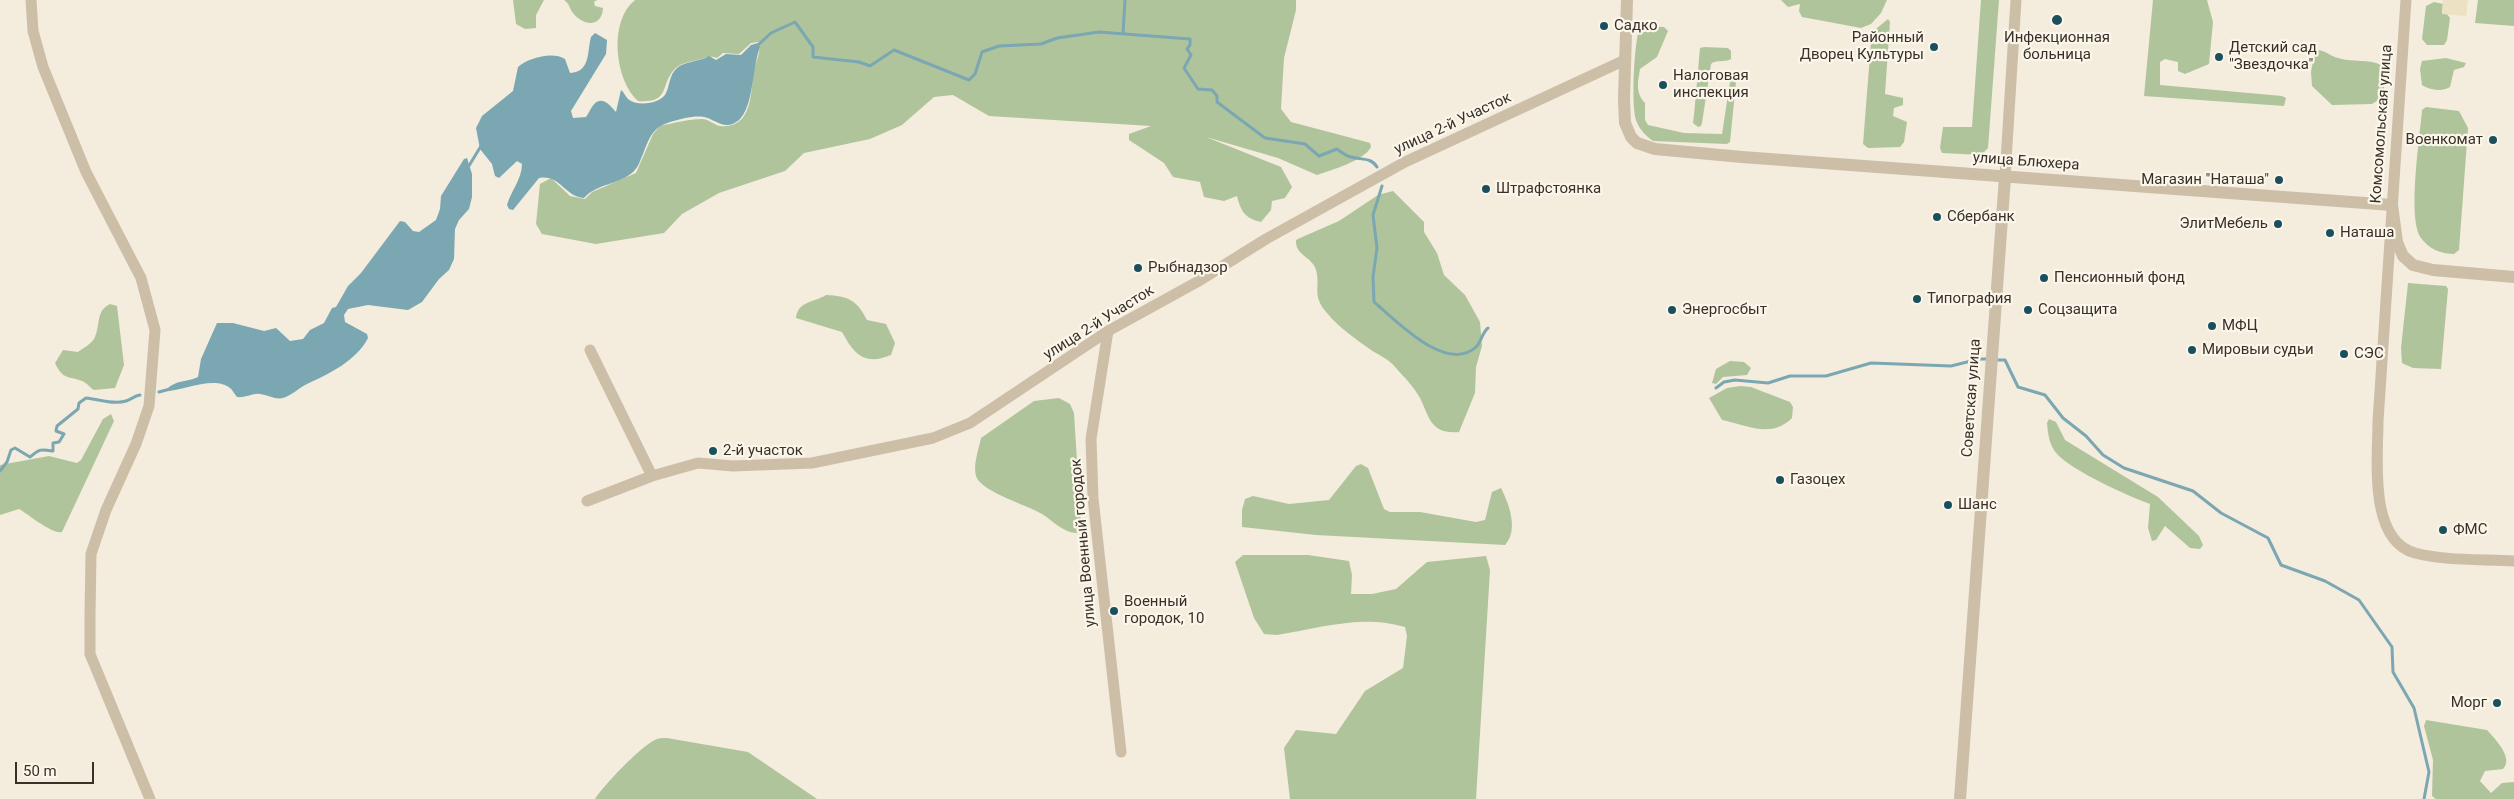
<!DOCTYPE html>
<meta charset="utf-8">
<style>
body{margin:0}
#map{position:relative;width:2514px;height:799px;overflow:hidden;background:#f4ecdd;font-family:Roboto,sans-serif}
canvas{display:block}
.scale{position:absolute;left:15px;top:762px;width:79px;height:22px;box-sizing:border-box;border:2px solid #393028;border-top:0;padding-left:6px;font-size:15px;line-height:18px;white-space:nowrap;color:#393028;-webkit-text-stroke:4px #fbf6ea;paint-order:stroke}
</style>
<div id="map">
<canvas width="2514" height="799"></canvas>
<div class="scale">50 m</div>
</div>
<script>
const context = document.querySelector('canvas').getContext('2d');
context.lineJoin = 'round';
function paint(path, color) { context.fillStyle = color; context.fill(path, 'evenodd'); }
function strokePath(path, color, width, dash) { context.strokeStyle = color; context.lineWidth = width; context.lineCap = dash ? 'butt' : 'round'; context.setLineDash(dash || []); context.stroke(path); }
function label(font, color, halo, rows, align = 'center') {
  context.font = font + ' Roboto,sans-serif'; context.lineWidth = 4.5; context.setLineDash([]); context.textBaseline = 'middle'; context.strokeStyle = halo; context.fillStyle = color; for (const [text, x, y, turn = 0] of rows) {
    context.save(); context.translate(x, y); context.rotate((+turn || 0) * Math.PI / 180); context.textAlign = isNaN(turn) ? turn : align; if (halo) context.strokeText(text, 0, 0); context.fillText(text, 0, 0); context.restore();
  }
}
const green = new Path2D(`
 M513,0H544L536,15V28L525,29L516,24Z
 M564,0H597L594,2L595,6L603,8C602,28 583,26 573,13C569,8 570,4 564,0Z
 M635,0H1296V10L1284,58L1281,109L1291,122L1363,141L1370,143L1371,147C1364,161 1331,170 1317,175L1278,158L1206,137L1281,167L1292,187L1285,198L1272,201L1271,210L1261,222C1245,218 1241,212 1237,196L1224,201L1204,197L1200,182L1173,177L1164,163L1129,140V134L1151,126L989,116L953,95L934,97L902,125L870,139L804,153L785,171L719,193L682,214L664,233L596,244L542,234L536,224L540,184L551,178L570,196L585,199L592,192L636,173L653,134L660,126C674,123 688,119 702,119C709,119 714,125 720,126C750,129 751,98 753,75C754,66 763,49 758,42L751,43L739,54L723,53L717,58C709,55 706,58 698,60C689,62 679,63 673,71C660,87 670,103 638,101C615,81 608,21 635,0Z
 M1781,0H1887L1881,13L1871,24L1861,28L1802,17L1799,11L1800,4L1788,7Z
 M1981,0H1999L1988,148L1981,155L1942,153L1940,148L1943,127H1972Z
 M2153,0H2207L2213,22L2209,64L2185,74L2178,71V62L2165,59L2160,62V85L2282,96L2286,98L2284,106L2144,96Z
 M2478,0H2514V26L2475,23Z
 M2434,2L2443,4L2442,13L2447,14L2450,18L2447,40L2444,45H2427L2422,39L2426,6Z
 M1888,19L1890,22L1885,94L1903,98V105L1894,108L1893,116L1907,122L1904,142L1900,147L1868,148L1863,144L1871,42L1877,28Z
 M1640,26L1664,27L1668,31L1657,57L1640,69C1638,82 1635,92 1645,103V120L1648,125L1684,133L1722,134L1730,82L1733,80L1736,82L1730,142L1727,144L1653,141C1646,136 1639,129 1636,120C1631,104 1634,42 1640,26Z
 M1704,47L1728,48L1731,51V59C1724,63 1716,59 1711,64L1702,123L1701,126L1698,127L1693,123L1694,115L1700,48Z
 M2315,50C2324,49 2330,56 2338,58C2353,63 2369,58 2383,66L2385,77L2383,97L2372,104L2332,105L2312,86L2311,72Z
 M2446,58L2466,63L2464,67L2454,70L2450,87C2442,92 2429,90 2422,85L2420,69L2422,61Z
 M2426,107L2459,111L2468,128L2459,250L2454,254C2441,254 2429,249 2421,238C2407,219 2420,136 2422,110Z
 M1393,191L1424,222V232L1437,253L1444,275L1465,295L1480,322L1482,346L1476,367L1475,393L1459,432C1430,434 1430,418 1420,398C1414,387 1404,377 1396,368C1390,360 1379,355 1371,350C1357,340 1338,327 1327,313C1311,295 1321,287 1316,270C1312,256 1295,256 1296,240L1300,238L1339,221L1378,195Z
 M2408,283L2446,286L2448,289L2441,369L2413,368L2402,363L2401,348Z
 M826,295C848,296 857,300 867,320L886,324L895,343L891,355C864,366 854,354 842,332L796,318C798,301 813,303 826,295Z
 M110,304L117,306L124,365L115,388L94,390C90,388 88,384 84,382C70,375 64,382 55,363L63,350L78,352C83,348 91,344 94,339C101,326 95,311 110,304Z
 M1730,361L1744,362L1751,368L1747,375L1723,377L1716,384L1712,383L1716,369Z
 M1740,386L1751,387L1790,402L1793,407L1792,418C1771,439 1747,425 1722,420L1709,398L1727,388Z
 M1059,398L1070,404L1074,413L1081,525L1077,533C1061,532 1053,520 1040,513C1024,504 989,494 978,480C971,469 979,449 981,438L1034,401Z
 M111,414L114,421L62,532C53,535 28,514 19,509L0,515V465L49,456L77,463L81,460L103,419Z
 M2049,419L2056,422L2065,440L2158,497L2199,536L2203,545L2200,549L2190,548L2165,526L2156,540L2152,541L2148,528L2150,504C2128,496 2073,471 2058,455C2049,446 2048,434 2047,423Z
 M1361,464L1368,468L1384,509L1390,512H1420L1476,522L1485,520L1492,492L1501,488C1509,504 1519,530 1505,545L1316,535L1242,527V510L1245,499L1253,496L1289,504L1329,500L1356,466Z
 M1243,555H1308L1349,561L1352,575L1351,594H1372L1396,589L1427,562L1486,556L1490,570L1476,799H1290L1284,748L1296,730L1336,734L1365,691L1403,668L1407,636L1405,627C1363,614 1319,628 1277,635L1264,634L1254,618L1235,562Z
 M2426,720L2487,730C2495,739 2514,758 2503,769L2485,771L2480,781L2491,793L2502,783L2514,782V799H2436L2432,796L2433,760L2424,726Z
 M667,738L748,752L817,799H595C603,786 641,746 655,740C658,738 663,738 667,738Z`);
const plaza = new Path2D(`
 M2443,0H2468L2466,16L2442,14Z`);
const water = new Path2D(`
 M595,33L607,40L606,54L571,111L573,118L586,117C591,110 595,95 607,103C611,106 613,109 616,112L621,90C624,92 625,96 628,99C637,107 661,104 666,93C670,85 669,75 677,68C685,61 699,62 709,56L716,60L726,54L741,55L751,45L758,43L760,47C752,67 754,106 739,120C725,132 715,119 704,117C698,116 691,117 685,118C657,125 653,127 643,154C640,160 639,166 634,171C620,185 597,183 584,198C565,197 560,174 539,178L513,210L509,209L507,205C511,191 522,179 522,164L517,161L499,178L495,176L492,164L480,149L476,128L482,116L513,91L518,67C528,58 553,51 565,59L570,73C591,72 587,51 591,37Z
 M467,158L472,174V197L469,209L459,220L455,229L454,259L449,270L439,279L422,302L408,310L368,305L348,309L344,315L345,322L367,334L368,338C356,361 329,374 307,384C298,388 293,395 283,398C276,400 268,395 260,394C253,393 246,398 237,397C234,394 233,390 230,388C214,375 183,391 166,391C172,380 189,382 198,377L201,359L217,323H233L264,331L276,328L290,341L303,339L310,330L324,323L332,308L336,307L348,286L361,273L400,221L405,222L413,231L419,232L436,220L440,209L441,196L464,159Z`);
const stream = new Path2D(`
 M1123,33L1125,0
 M757,46L771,33L795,22L813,47V57L859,62L870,66L894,50L969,80L975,74L982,52L999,46L1041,44L1057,38L1099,32L1190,39V45L1187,49L1191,55L1184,68L1198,89L1212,90L1217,96V102L1265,138L1305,144L1319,156L1337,149C1341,152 1346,156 1351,157C1361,160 1371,157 1377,167
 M467,169L481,146
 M1382,186L1373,215L1377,248L1373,277L1374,302C1396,320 1446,374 1476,347C1481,342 1482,333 1488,328
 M1994,360H2005L2018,387L2045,395L2063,418L2086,436L2103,455L2124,468L2193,491L2221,513L2268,538L2281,565L2325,581L2359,600L2392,647L2393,672L2414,708L2429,772L2424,799
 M1716,388L1724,382L1735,380L1768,383L1790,376H1826L1871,363L1951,366L1979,359H1988
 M159,392L170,389
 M0,471L7,462L11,450L15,448L30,457C42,447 41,450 53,451V443L59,442L64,434L56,431L57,426L78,409L79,403L86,398C98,399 114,405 126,401C132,399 134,396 140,395`);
const minor = new Path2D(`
 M31,0L33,31L43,67L86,172L141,278L155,330L149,406L136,444L106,510L91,554L90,615V654L150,799
 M2406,0L2378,421C2378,458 2368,540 2415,553C2444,561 2483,559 2514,561
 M2005,177L2016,0
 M1108,331L1091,439L1093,498L1121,752
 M590,350L652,476
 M587,501L652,476L698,463L733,466L812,463L933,438L970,423L1108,331L1197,282L1266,239L1405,162L1625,60`);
const tertiary = new Path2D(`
 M1627,0L1624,99L1625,123L1631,137L1637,143L1655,149L1742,157L2392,205L2397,242L2403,256L2413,265L2433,270L2514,277
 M1960,799L2005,177`);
const markers = [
 [2057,20,6,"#1b4f5d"],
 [1604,26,5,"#1b4f5d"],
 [1934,47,5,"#1b4f5d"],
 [2219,57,5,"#1b4f5d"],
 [1663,85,5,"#1b4f5d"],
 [2493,140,5,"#1b4f5d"],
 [2279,180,5,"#1b4f5d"],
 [1486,189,5,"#1b4f5d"],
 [1937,217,5,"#1b4f5d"],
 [2278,224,5,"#1b4f5d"],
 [2330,233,5,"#1b4f5d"],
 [1138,268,5,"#1b4f5d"],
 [2044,278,5,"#1b4f5d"],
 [1917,299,5,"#1b4f5d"],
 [1672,310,5,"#1b4f5d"],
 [2028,310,5,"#1b4f5d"],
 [2212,326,5,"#1b4f5d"],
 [2192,350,5,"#1b4f5d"],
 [2344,354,5,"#1b4f5d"],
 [713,451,5,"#1b4f5d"],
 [1780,480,5,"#1b4f5d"],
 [1948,505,5,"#1b4f5d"],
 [2443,530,5,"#1b4f5d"],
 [1114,611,5,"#1b4f5d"],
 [2497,703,5,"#1b4f5d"]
];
const poiNames = [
 ["Садко",1614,26],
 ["Районный",1924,38,"right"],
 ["Дворец Культуры",1924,55,"right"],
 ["Инфекционная",2057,38,"center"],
 ["больница",2057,55,"center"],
 ["Детский сад",2229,48],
 ["\"Звездочка\"",2229,65],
 ["Налоговая",1673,76],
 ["инспекция",1673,93],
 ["Военкомат",2483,140,"right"],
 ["Магазин \"Наташа\"",2269,180,"right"],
 ["Штрафстоянка",1496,189],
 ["Сбербанк",1947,217],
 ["ЭлитМебель",2268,224,"right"],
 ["Наташа",2340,233],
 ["Рыбнадзор",1148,268],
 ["Пенсионный фонд",2054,278],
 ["Типография",1927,299],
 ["Энергосбыт",1682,310],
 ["Соцзащита",2038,310],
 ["МФЦ",2222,326],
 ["Мировыи судьи",2202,350],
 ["СЭС",2354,354],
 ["2-й участок",723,451],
 ["Газоцех",1790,480],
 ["Шанс",1958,505],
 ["ФМС",2453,530],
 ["Военный",1124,602],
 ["городок, 10",1124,619],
 ["Морг",2487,703,"right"]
];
const streetNames = [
 ["улица 2-й Участок",1453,124,-25],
 ["Комсомольская улица",2382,124,-86],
 ["улица Блюхера",2026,162,4],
 ["улица 2-й Участок",1099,323,-32],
 ["Советская улица",1972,398,-86],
 ["улица Военный городок",1084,543,-95]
];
paint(green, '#b0c49c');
paint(plaza, '#ece1c3');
paint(water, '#7aa7b2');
strokePath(stream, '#7aa7b2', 3);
strokePath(minor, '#cdbea8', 11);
strokePath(tertiary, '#cdbea8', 12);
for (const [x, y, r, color] of markers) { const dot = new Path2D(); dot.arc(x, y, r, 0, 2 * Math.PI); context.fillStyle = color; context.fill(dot); strokePath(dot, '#fbf6ea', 2); }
label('15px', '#393028', '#fbf6ea', poiNames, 'left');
label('15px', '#393028', '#fbf6ea', streetNames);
</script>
